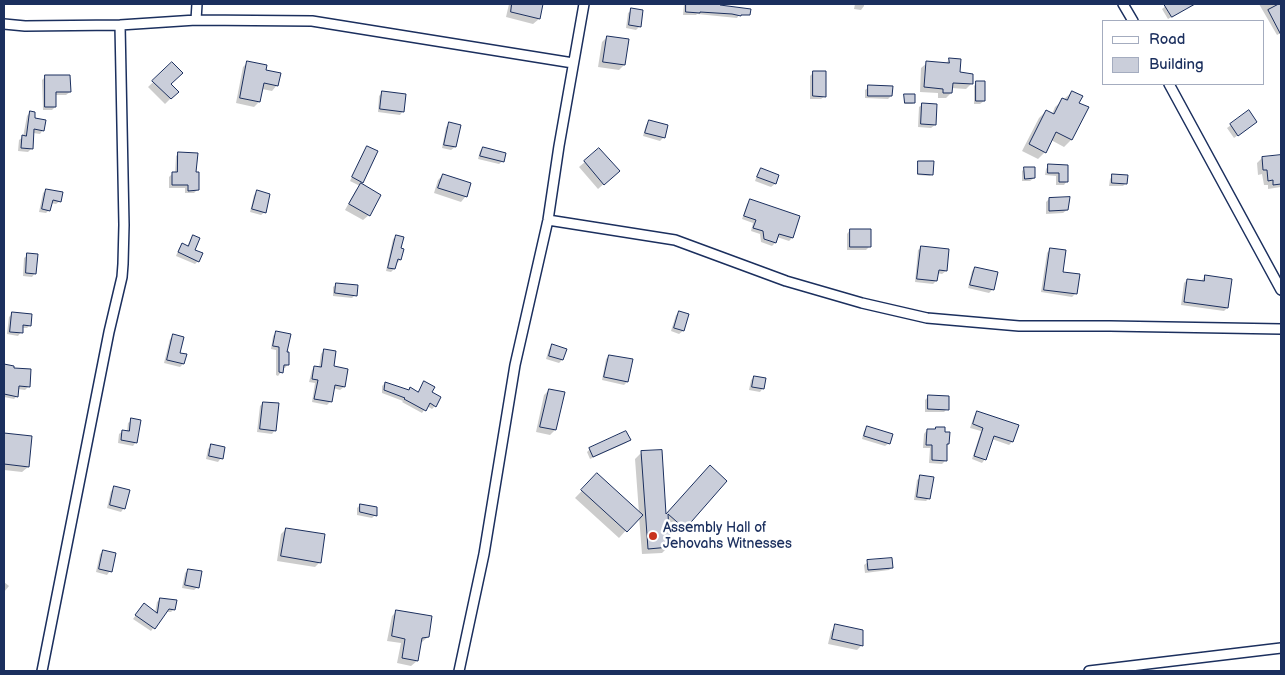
<!DOCTYPE html>
<style>
body{margin:0}
#map{position:relative;width:1285px;height:675px;overflow:hidden;background:#fff;font-family:"Balsamiq Sans",sans-serif}
canvas{display:block}
.frame{position:absolute;inset:0;border:5px solid #1b2f5e;pointer-events:none}
.legend{position:absolute;left:1102px;top:20px;width:162px;height:65px;box-sizing:border-box;background:#fff;border:1px solid #a4acbf;margin:0;padding:6px 9px;list-style:none;font-size:15px;color:#1b2f5e}
.legend li{display:flex;align-items:center;gap:10px;height:25px}
.legend b{width:25px;border:1px solid #a4acbf}
</style>
<div id="map">
<canvas width="1285" height="675"></canvas>
<div class="frame"></div>
<ul class="legend">
<li><b style="height:6px;background:#fff"></b>Road</li>
<li><b style="height:14px;background:#caceda"></b>Building</li>
</ul>
</div>
<script>
const context = document.querySelector('canvas').getContext('2d');
context.lineJoin = 'round';
function paint(path, color) { context.fillStyle = color; context.fill(path, 'evenodd'); }
function strokePath(path, color, width, dash) { context.strokeStyle = color; context.lineWidth = width; context.lineCap = dash ? 'butt' : 'round'; context.setLineDash(dash || []); context.stroke(path); }
function label(font, color, halo, rows, align = 'center') {
  context.font = font + ' "Balsamiq Sans",sans-serif'; context.lineWidth = 5; context.setLineDash([]); context.textBaseline = 'middle'; context.strokeStyle = halo; context.fillStyle = color; for (const [text, x, y, turn = 0] of rows) {
    context.save(); context.translate(x, y); context.rotate((+turn || 0) * Math.PI / 180); context.textAlign = isNaN(turn) ? turn : align; if (halo) context.strokeText(text, 0, 0); context.fillText(text, 0, 0); context.restore();
  }
}
const shadow = new Path2D(`
 M509,4H542L539,19L533,24L506,17Z
 M684,4H719V6L739,15L737,18L697,14L696,15H683Z
 M855,4H864V6L861,10L854,9Z
 M1168,4H1192L1189,7L1168,19L1162,9Z
 M1259,4H1278V5L1280,4L1281,33L1277,35Z
 M632,10L640,26L636,30L626,28L628,13Z
 M607,37L624,65L619,70L598,67L602,42Z
 M950,59L959,74L971,84L966,89L951,88V93L946,98H938V93L920,92L921,68L927,63L945,64Z
 M248,62L264,71L277,85L272,91L262,89L259,102L254,107L236,103L243,67Z
 M172,64L169,84L177,92L165,104L148,87Z
 M814,72L825,96L821,99H810V76Z
 M45,77L70,92L66,95H54L55,107L52,110H43L42,80Z
 M977,82L984,101L980,104H974V86Z
 M869,87L891,96L888,99L865,98V90Z
 M383,92L403,111L400,115L378,112L379,96Z
 M1072,92L1078,103L1087,108L1071,140L1064,147L1051,140L1045,152L1038,159L1022,151L1039,118L1046,111L1052,114L1055,107Z
 M905,95L914,103L912,104H904V96Z
 M923,104L935,125L931,128L918,127L919,107Z
 M30,112L34,119L43,130L40,134L33,133L32,148L28,152L18,151L19,140L23,137L27,116Z
 M1249,112L1252,125L1234,138L1227,128Z
 M649,121L664,137L660,141L643,136L646,125Z
 M450,124L459,126L455,147L451,150L442,148L446,127Z
 M367,147L362,182L360,184L380,195L369,215L363,220L345,210L356,190L360,186L350,181L364,151Z
 M483,148L503,161L499,164L478,159L480,151Z
 M599,150L613,176L598,189L579,167Z
 M179,153L195,174L197,190L194,193H185V188H169V177L172,174H175L176,156Z
 M1280,157L1281,160V187L1268,189V185H1264L1262,174L1258,175L1257,163L1262,158Z
 M919,162L931,175L930,176L917,175L918,163Z
 M1049,165L1067,166V181L1064,185H1056V176L1045,175L1046,169Z
 M1025,168L1034,178L1030,181H1022V171Z
 M761,169L778,176L775,184L771,187L755,181L758,173Z
 M443,175L466,196L461,202L434,193L438,180Z
 M1113,175L1126,183L1123,186H1109L1110,179Z
 M46,190L60,201L56,204L51,203L49,210L46,213L39,212L43,193Z
 M257,192L265,212L261,215L250,212L254,195Z
 M1049,199L1067,210L1063,213L1046,214V202Z
 M750,201L799,217L792,238L789,241L777,237L775,243L772,246L761,242L760,234L751,231L753,223L742,219L747,204Z
 M850,230L869,247L866,250H847V234Z
 M193,236L194,250L198,261L195,264L176,256L179,248L183,245L187,247L190,240Z
 M397,236L400,260L397,263H396L394,269L391,272L386,271L393,239Z
 M922,247L946,271L942,274L937,273L936,281L933,284L915,282L918,250Z
 M1050,249L1061,273L1078,275L1075,294L1072,297L1041,292L1047,253Z
 M28,255L35,273L32,277L23,276L24,258Z
 M975,268L996,273L992,290L989,293L968,288L972,271Z
 M1205,276L1227,308L1224,311L1181,305L1184,283L1187,280L1202,282V280Z
 M337,284L355,295L352,298L333,296V287Z
 M680,312L688,315L683,331L679,334L671,331L676,315Z
 M12,314L30,325L27,328H22L21,332L18,336L7,334L9,317Z
 M277,332L286,353L288,364L285,368H282L281,372L278,376L276,375V350L271,349L273,336Z
 M173,336L178,354L183,364L180,367L164,363L170,339Z
 M552,346L562,360L559,363L546,359L549,349Z
 M324,350L332,367L344,387L340,390L333,388L331,401L327,405L312,402L315,383L309,382L312,370L315,367L319,368L321,354Z
 M609,356L627,382L624,385L602,380L606,359Z
 M4,365L13,367L28,387L25,390L18,389L17,396L14,399L4,397Z
 M754,377L763,388L760,392L749,390L751,380Z
 M385,383L417,393L424,383L431,393L435,406L432,409L427,406L422,413L402,402L403,401L382,393V386Z
 M549,390L555,430L550,435L536,432L544,395Z
 M929,396L947,409L944,412H925V400Z
 M263,403L275,430L272,434L257,432L260,406Z
 M977,412L1012,442L1009,445L992,439L985,459L982,463L972,459L981,431L970,428L974,416Z
 M132,420L136,442L133,446L118,443L119,434L123,431L127,432L128,423Z
 M868,428L889,443L885,446L862,439L864,431Z
 M927,430L934,431L948,444L946,446L945,461L942,464L929,463L930,448H923L924,434Z
 M4,434L28,467L22,472L4,470Z
 M629,440L626,443L590,459L587,452L590,449Z
 M211,446L221,458L218,462L206,459L208,449Z
 M641,453L665,517L704,473L725,481L678,534L667,524L668,547L662,553L642,554L639,516L619,538L575,498L597,475L639,513L635,459Z
 M921,477L929,498L926,501L914,500L917,480Z
 M115,488L124,508L121,512L107,508L111,491Z
 M360,505L375,515L372,518L357,515V508Z
 M286,529L320,562L315,567L277,561L281,534Z
 M104,551L110,571L107,575L96,572L100,554Z
 M868,562L892,567L889,570L865,573L864,565Z
 M188,570L198,587L194,590L182,588L185,573Z
 M4,582L9,586L4,592Z
 M160,599L174,609L171,612H166L151,631L133,619L141,608L155,613L157,602Z
 M397,611L428,637L422,642H420L417,661L411,666L397,663L401,643L387,641L392,616Z
 M836,626L862,645L857,650L828,644L831,631Z`);
const building = new Path2D(`
 M512,4H543L540,19L511,12Z
 M686,4H720V5L751,9L750,15H741V16L732,14L700,12V13L686,12Z
 M1164,4H1195L1172,17Z
 M1279,4H1281V35L1268,10Z
 M631,8L643,10L641,27L629,25Z
 M607,36L629,39L625,65L603,62Z
 M949,58L961,59L960,72L973,74V84L953,83L952,93H943V89L924,87L926,61L949,63Z
 M247,61L267,65L266,70L281,73L278,86L264,83L260,102L240,98Z
 M172,62L183,73L171,84L179,92L171,99L152,81Z
 M813,71H826V97L813,96Z
 M45,75H70L71,92H56V107H45Z
 M976,81H985V101H976Z
 M868,85L893,86L892,96H868Z
 M382,91L406,94L404,112L380,109Z
 M1072,91L1083,96L1079,103L1089,107L1072,140L1056,132L1046,153L1029,144L1046,110L1054,114L1062,98L1067,100Z
 M904,94H915V103H905Z
 M922,103L937,104L936,125L921,124Z
 M1249,110L1257,122L1238,136L1230,124Z
 M30,111L35,112V118L46,120L44,131L34,129L33,149L21,148L22,135L26,136Z
 M649,120L668,125L665,138L645,133Z
 M449,122L461,125L456,147L444,145Z
 M367,146L378,151L363,183L352,177Z
 M483,147L506,153L504,162L480,156Z
 M599,148L620,171L604,185L584,161Z
 M178,152L198,153L196,172H199V190L188,191V185H172V172H177Z
 M1281,155V184L1273,185V180L1268,181L1267,170H1263L1262,157Z
 M918,161H934L933,175L918,174Z
 M1048,164L1068,165V182H1059V173H1048Z
 M1024,167H1035V178L1025,179Z
 M761,168L779,175L776,184L757,177Z
 M443,174L471,183L467,197L438,188Z
 M1112,174L1128,175L1127,184L1112,183Z
 M361,183L381,195L370,216L349,204Z
 M46,189L63,192L61,202L53,200L50,211L42,209Z
 M257,190L270,194L266,213L252,209Z
 M1070,197L1068,210L1049,211V198Z
 M750,199L800,216L793,238L779,234L776,243L764,239L763,231L753,228L756,220L744,216Z
 M850,229H871V247H850Z
 M193,235L200,238L195,250L203,253L199,262L178,252L182,243L188,246Z
 M396,235L404,237L401,248L404,249L401,260L398,259L395,269L388,268Z
 M921,246L949,249L947,271L939,270L937,281L917,279Z
 M1050,248L1066,250L1063,272L1080,274L1077,294L1044,290Z
 M27,253L38,254L36,274L26,273Z
 M975,267L998,272L994,290L970,285Z
 M1205,275L1232,279L1228,308L1184,302L1187,279L1204,281Z
 M336,283L358,285L357,296L335,293Z
 M679,311L689,314L684,331L674,328Z
 M12,312L32,314L31,326L23,325V333L10,332Z
 M276,331L291,334L287,352H289V365H284L283,373L279,372V347L273,346Z
 M173,334L184,337L180,353L187,354L184,364L167,360Z
 M552,344L567,349L563,360L549,356Z
 M324,349L336,351L334,366L348,369L345,387L335,385L332,402L314,399L318,380L312,379L314,366L321,367Z
 M609,355L633,359L628,382L604,377Z
 M4,364L14,366V368L31,369L30,387L19,386L18,397L4,394Z
 M754,376L766,378L764,389L752,387Z
 M424,381L435,387L432,392L441,397L436,407L430,403L426,411L404,399L405,398L384,390L385,382L409,390L410,387L418,392Z
 M549,389L565,392L556,430L540,427Z
 M928,395L949,396V410L928,409Z
 M263,402L279,403L276,431L260,429Z
 M977,411L1019,425L1013,442L994,436L986,460L974,456L983,428L973,424Z
 M131,418L141,420L137,443L121,440L122,430L129,431Z
 M867,426L893,434L890,444L864,436Z
 M936,427H945V432H950L949,444H947V461L932,460V445H926L927,429H935Z
 M626,431L631,440L593,457L589,448Z
 M4,433L32,436L29,467L4,464Z
 M211,444L225,447L223,459L209,456Z
 M662,450L666,514L710,465L727,481L685,529L668,514L670,547L648,549L641,451Z
 M597,473L643,515L627,532L581,490Z
 M920,475L934,477L930,499L917,497Z
 M114,486L130,490L125,509L110,505Z
 M360,504L377,507V516L360,512Z
 M286,528L325,534L321,563L281,556Z
 M103,550L116,553L112,572L99,569Z
 M892,558L893,568L868,570L867,560Z
 M188,569L202,571L199,588L185,585Z
 M160,598L177,600L175,610L169,609L155,629L135,615L144,603L157,613Z
 M396,610L432,616L429,637L422,638L418,661L402,658L405,639L392,636Z
 M835,624L863,630V646L832,639Z`);
const minor = new Path2D(`
 M1123,4L1133,21
 M196,20L197,4
 M4,24L25,26L120,25L196,20L312,21L573,63
 M1169,84L1281,290
 M548,220L675,240L786,281L862,303L927,318L1019,326H1110L1281,329
 M42,671L109,332L122,277L123,264L124,225L120,25
 M459,671L484,554L515,365L548,220L559,146L584,4
 M1089,671L1281,648`);
const markers = [
 [653,536,5,"#c8321e"]
];
const poiNames = [
 ["Assembly Hall of",663,528],
 ["Jehovahs Witnesses",663,544]
];
paint(shadow, '#0003');
paint(building, '#caceda');
strokePath(building, '#1b2f5e', 1);
strokePath(minor, '#1b2f5e', 12);
strokePath(minor, '#fff', 9);
for (const [x, y, r, color] of markers) { const dot = new Path2D(); dot.arc(x, y, r, 0, 2 * Math.PI); context.fillStyle = color; context.fill(dot); strokePath(dot, '#fff', 2); }
label('14px', '#1b2f5e', '#fff', poiNames, 'left');
</script>
